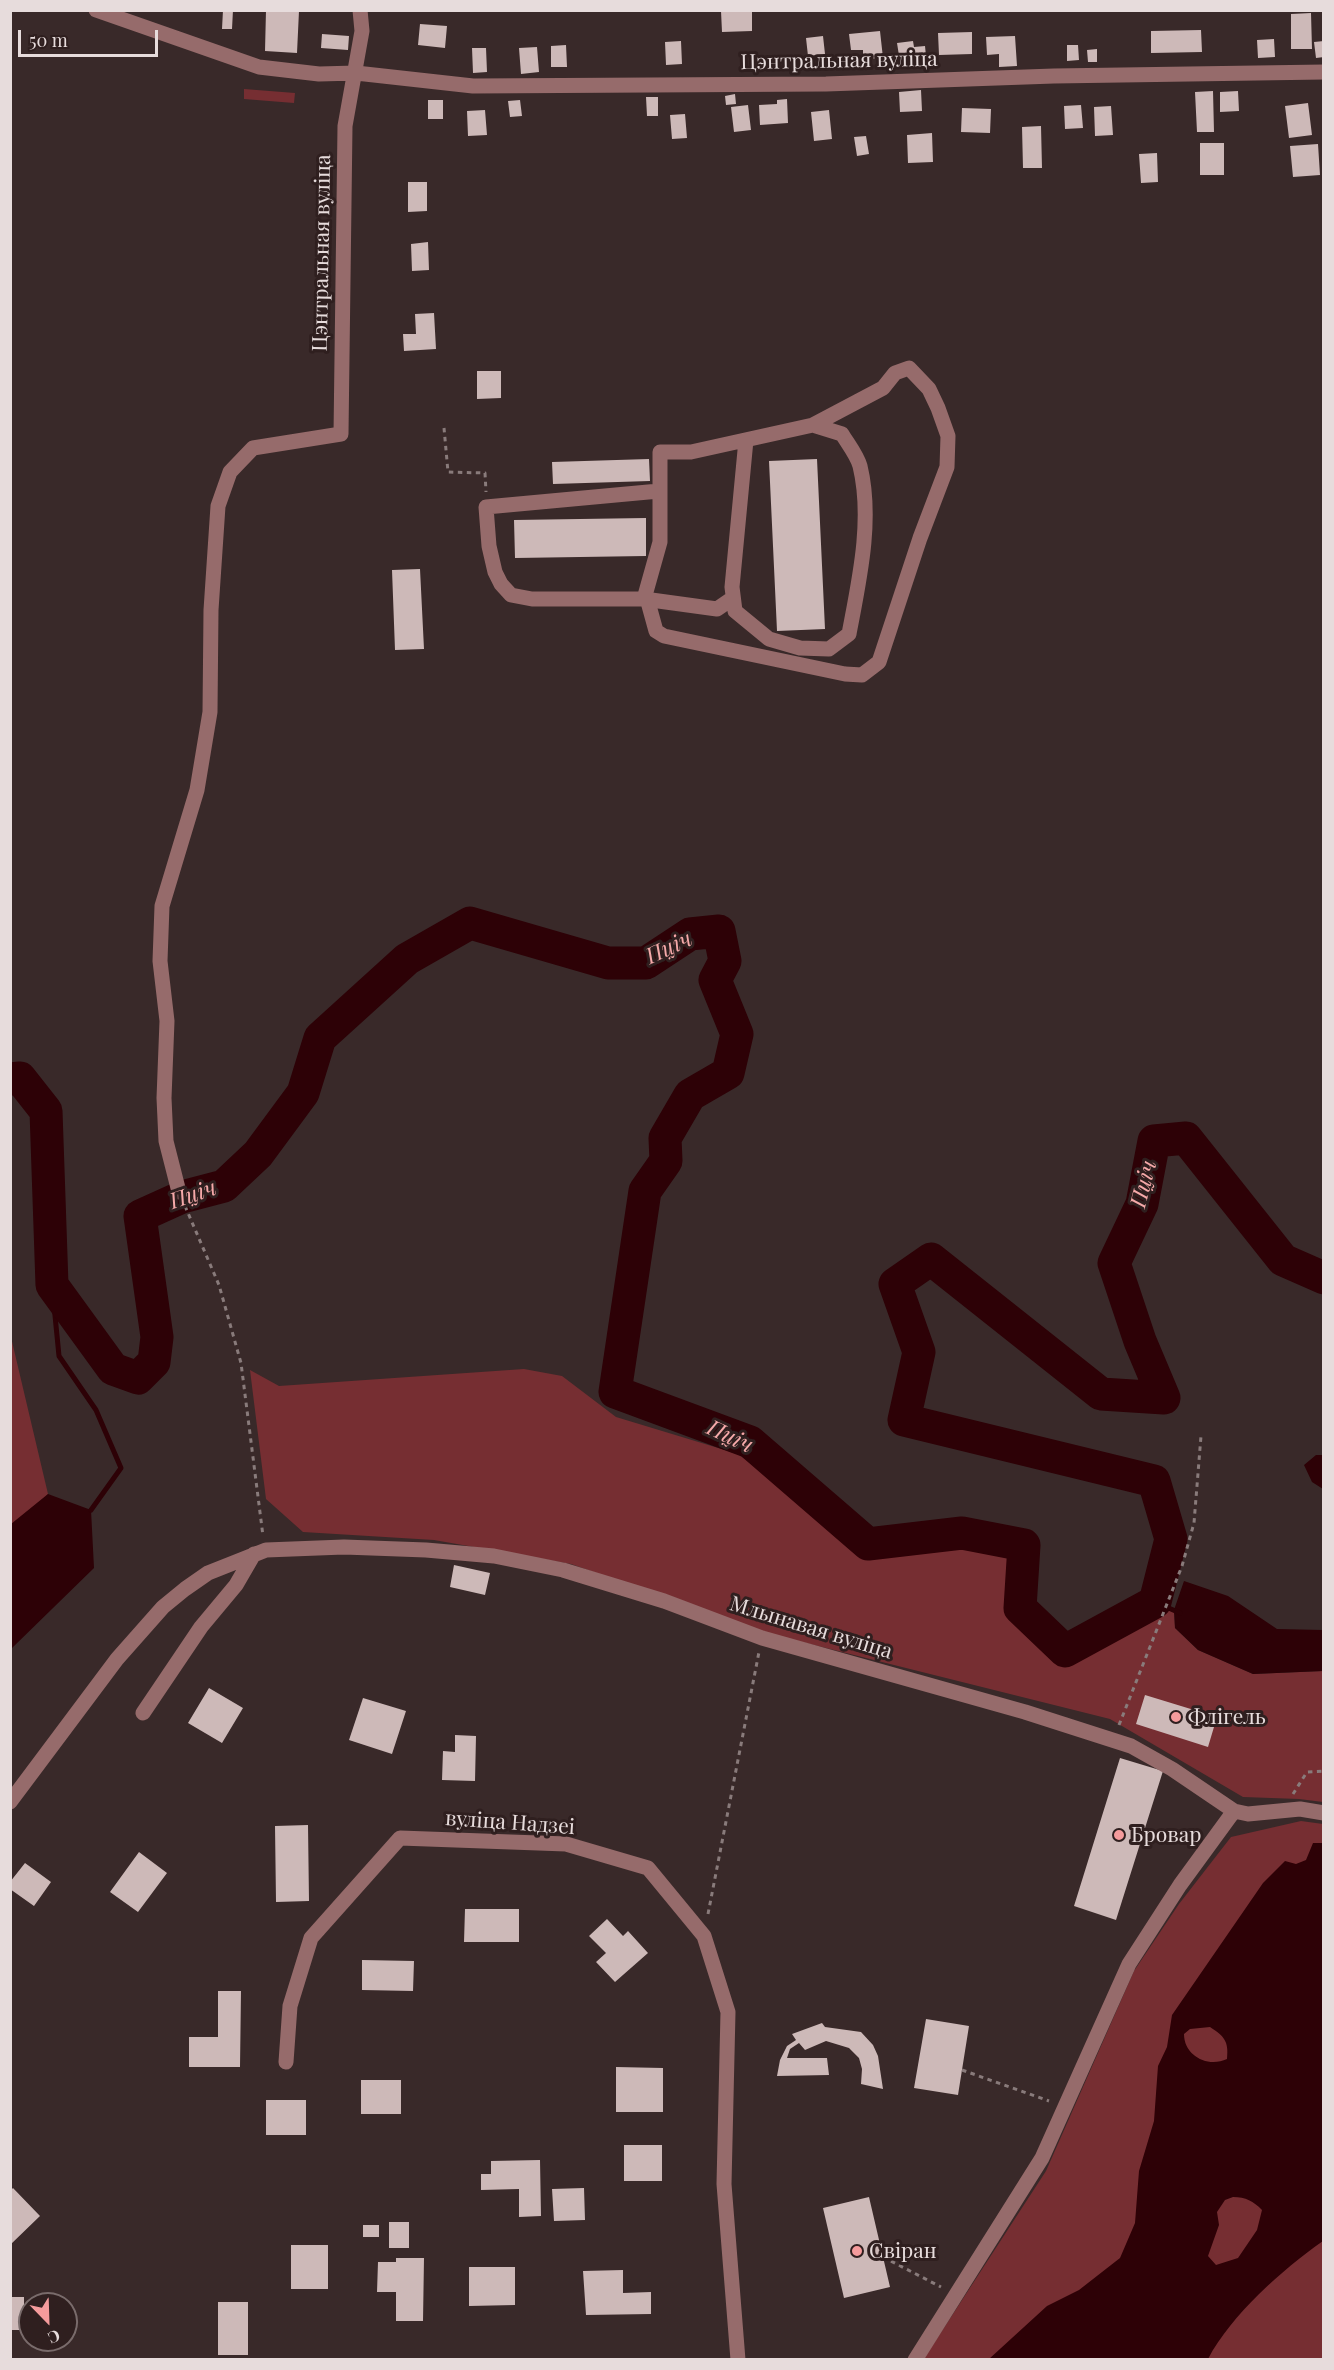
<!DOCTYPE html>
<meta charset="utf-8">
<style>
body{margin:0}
#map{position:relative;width:1334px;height:2370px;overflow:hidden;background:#392929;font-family:"Playfair Display",serif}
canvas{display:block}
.frame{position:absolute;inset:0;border:12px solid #e7dcdc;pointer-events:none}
.north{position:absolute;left:18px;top:2292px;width:60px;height:60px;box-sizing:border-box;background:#2f1f1f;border:2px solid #796b6b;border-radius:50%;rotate:157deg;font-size:16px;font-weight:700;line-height:24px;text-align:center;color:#e7dcdc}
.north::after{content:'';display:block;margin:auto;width:21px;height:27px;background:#f59b9c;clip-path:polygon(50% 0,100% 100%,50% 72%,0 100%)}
.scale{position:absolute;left:18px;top:30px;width:140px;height:27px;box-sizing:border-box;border:3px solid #e7dcdc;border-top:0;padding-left:8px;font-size:18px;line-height:21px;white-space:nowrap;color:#e7dcdc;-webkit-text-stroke:4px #2f1f1f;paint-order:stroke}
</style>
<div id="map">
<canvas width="1334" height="2370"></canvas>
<div class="frame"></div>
<div class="north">С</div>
<div class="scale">50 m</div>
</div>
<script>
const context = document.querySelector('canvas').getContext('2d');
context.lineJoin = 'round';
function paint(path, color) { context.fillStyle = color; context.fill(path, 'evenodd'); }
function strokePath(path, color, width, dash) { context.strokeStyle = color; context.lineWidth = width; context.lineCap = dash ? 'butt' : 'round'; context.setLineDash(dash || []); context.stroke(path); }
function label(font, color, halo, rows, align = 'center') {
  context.font = font + ' "Playfair Display",serif'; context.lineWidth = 6; context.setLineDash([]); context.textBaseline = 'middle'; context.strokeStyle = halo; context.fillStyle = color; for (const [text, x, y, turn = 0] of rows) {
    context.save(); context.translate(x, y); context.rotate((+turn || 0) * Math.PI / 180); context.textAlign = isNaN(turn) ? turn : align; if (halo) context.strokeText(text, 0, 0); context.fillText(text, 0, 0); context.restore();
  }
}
const green = new Path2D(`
 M244,89L295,93L294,103L244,99Z
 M10,1333L48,1494L11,1534H10Z
 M524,1369L562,1376L616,1417L738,1454L867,1549L961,1537L1017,1550L1011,1607L1065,1656L1151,1609L1158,1613L1174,1610L1175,1628L1198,1650L1253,1674L1323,1671V1802L1299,1799L1243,1797L1110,1719L766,1633L571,1564L434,1540L303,1532L266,1499L250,1370L279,1386Z
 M1301,1821L1323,1824V2359L923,2360L1046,2171L1134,1971L1179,1904L1231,1837Z`);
const water = new Path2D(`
 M1316,1455H1323V1489L1312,1482L1304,1465Z
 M48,1494L91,1510L94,1568L11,1649V1524Z
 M1184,1581L1228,1596L1277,1629L1323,1630V1671L1253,1674L1198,1650L1175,1628L1174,1610Z
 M1313,1843H1324L1323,2241C1282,2270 1232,2314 1208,2359H989L1047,2306L1079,2290L1120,2258L1135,2223L1139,2171L1154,2121L1158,2066L1167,2047L1172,2015L1263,1883L1285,1861L1296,1864L1306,1860ZM1210,2027C1224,2036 1229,2041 1227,2059C1208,2068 1184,2056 1184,2034L1190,2029ZM1233,2197C1246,2197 1253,2201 1262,2210L1257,2230L1238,2258L1216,2265L1208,2256L1219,2225L1217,2212L1225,2200Z`);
const stream = new Path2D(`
 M52,1285L59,1356L96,1410L121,1468L91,1510
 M1155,1602L1180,1613`);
const river = new Path2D(`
 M10,1079L20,1078L46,1111L52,1285L113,1369L138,1378L154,1362L157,1337L140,1216L182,1197L224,1186L258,1154L303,1093L320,1038L407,959L470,923L608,963H646L690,934L719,931L725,961L715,980L737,1034L728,1073L690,1095L665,1138L666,1161L645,1191L615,1392L750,1442L868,1544L962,1533L1024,1545L1020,1608L1065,1651L1155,1602L1171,1539L1154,1481L904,1420L919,1352L895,1284L931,1259L1101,1394L1164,1398L1140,1341L1114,1263L1142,1204L1154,1141L1186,1138L1283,1260L1324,1278`);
const building = new Path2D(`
 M223,10H233L232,29H222Z
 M266,10L299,11L297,53L265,51Z
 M734,10H752V31L722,32L721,11Z
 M1311,13L1312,49H1291V14Z
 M420,24L447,26L445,48L418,45Z
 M1201,30L1202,52L1151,53V31Z
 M880,31L883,58L863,59V50H851L849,34Z
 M972,32V54L939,55L938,33Z
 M322,34L349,36L348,50L321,48Z
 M823,36L825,54L808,56L806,38Z
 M1015,36L1017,66L999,67V54L987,55L986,37Z
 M1274,39L1275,57L1258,58L1257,40Z
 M681,41L682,64L666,65L665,42Z
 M913,41L914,47L925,46L927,66L916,67L915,60L900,62L897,43Z
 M1324,41V57L1316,58L1314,42Z
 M566,45L567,67H551V46Z
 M1067,45H1078L1079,60L1067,61Z
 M537,47L539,72L521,74L519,48Z
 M472,48H486L487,72L473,73Z
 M1097,49V62H1088L1087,50Z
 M921,90L922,111L900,112L899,92Z
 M1213,91L1214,132H1197L1195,92Z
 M1238,91L1239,111L1220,112V92Z
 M735,94L736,104L726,105L725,96Z
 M646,97H658V116H647Z
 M787,99L788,123L760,125L759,105L777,104V100Z
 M428,100H443V119H428Z
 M520,100L522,116L510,117L508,101Z
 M1308,103L1312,135L1289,138L1285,106Z
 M748,105L751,130L734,132L731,107Z
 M1081,105L1083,128L1065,129L1064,106Z
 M1111,106L1113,135L1095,136L1094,107Z
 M962,108L991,109L990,133L961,132Z
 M485,110L487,135L468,136L467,111Z
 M829,110L832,139L814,141L811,112Z
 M685,114L687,138L672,139L670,115Z
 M1041,126L1042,168H1023L1022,127Z
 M932,133L933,162L908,163L907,135Z
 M866,136L869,154L857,156L854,137Z
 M1200,143H1224V175H1200Z
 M1318,144L1320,175L1293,177L1290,146Z
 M1157,153L1158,182L1141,183L1139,154Z
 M408,182H427V211L408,212Z
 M428,242L429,270L412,271L411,244Z
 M434,313L436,349L404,351L403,334H416L415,314Z
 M477,371H501V398L477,399Z
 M649,459L650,481L553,484L552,462Z
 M817,459L825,629L777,631L769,461Z
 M646,518V556L515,558L514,520Z
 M420,569L424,649L395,650L392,570Z
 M454,1565L490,1573L485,1595L450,1587Z
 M209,1688L243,1708L222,1743L188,1723Z
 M1145,1695L1217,1717L1208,1747L1136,1724Z
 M363,1698L406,1711L392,1754L349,1740Z
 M455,1735L476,1736L475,1781L442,1780L443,1751L455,1752Z
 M1120,1758L1163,1771L1116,1920L1074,1906Z
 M308,1825L309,1901L276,1902L275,1826Z
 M139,1852L167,1873L138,1912L110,1892Z
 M25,1863L51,1882L34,1906L10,1889V1882Z
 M465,1909H519V1942H464Z
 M607,1919L623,1936L628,1931L648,1953L615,1982L596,1962L606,1953L589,1936Z
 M362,1960L414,1961L413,1991L362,1990Z
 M218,1991H241L240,2067H189V2037H218Z
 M926,2019L969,2026L958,2095L914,2088Z
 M822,2023L825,2027L861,2032L873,2045L878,2056L883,2089L861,2084L862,2069L859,2058L849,2048L826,2041L805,2050L799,2043L790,2049L787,2058H827L829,2075L777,2076L780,2060L787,2046L796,2040L792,2034Z
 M616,2067L663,2068V2112H616Z
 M361,2080H401V2114H361Z
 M266,2100H306V2135H266Z
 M624,2145H662V2181H624Z
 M540,2160L541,2216L519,2217V2189L481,2190V2174H491V2161Z
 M13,2188L40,2216L10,2245V2191Z
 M584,2188L585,2220L554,2221L552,2189Z
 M869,2197L890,2287L844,2298L823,2208Z
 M389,2222H409V2248H389Z
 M363,2225H379V2237H363Z
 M291,2245H328V2289H291Z
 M396,2258H424L423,2321H396V2292H377L378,2262H396Z
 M469,2267H515V2305L469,2306Z
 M623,2270V2293L651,2292V2314L586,2315L583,2271Z
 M10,2297H24V2330H10Z
 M218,2302H248V2355H218Z`);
const path = new Path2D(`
 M444,428L448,472L485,473L486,492
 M185,1206L219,1285L241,1363L263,1536
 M1119,1725L1182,1566L1194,1523L1201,1436
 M1293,1794L1307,1772L1324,1771
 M708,1914L759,1652
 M962,2070L1049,2101
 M883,2257L941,2287`);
const minor = new Path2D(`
 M96,10L259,67L319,74L356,73L473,86L826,84L1054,76L1324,72
 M746,440L732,587L735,611L769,639L800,648L829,649L849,634C859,581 873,520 860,466C857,455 848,444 842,434L813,425L691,452H660V542L644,599L648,602L656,631L664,636L845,674L862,675L879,662L920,538L947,467L948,436L938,408L929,389L909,368L895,373L883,388L813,425
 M659,491L486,507L489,546L495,572L501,584L511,595L532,599H644L717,609L733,598
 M179,1192L166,1141L164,1098L167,1021L160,961L162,906L197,790L210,712L211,610L218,506L230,472L253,448L341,434L345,126L362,31L360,10
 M143,1713L201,1627L236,1585L254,1554
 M10,1802L117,1659L163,1607L185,1589L208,1573L266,1550L344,1547L426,1550L494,1556L563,1570L664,1601L762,1638L1025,1712L1131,1746L1172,1769L1234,1811L1248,1814L1300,1809L1324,1813
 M286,2062L290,2006L311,1938L400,1838L566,1844L648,1868L704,1936L728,2012L724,2184L738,2360
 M915,2360L1042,2158L1129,1964L1180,1885L1234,1811`);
const markers = [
 [1176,1717,6,"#f59b9c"],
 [1119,1835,6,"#f59b9c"],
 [857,2251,6,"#f59b9c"]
];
const streetNames = [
 ["Цэнтральная вуліца",839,61,-1],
 ["Цэнтральная вуліца",322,253,-89],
 ["Млынавая вуліца",811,1628,17],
 ["вуліца Надзеі",510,1823,4]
];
const poiNames = [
 ["Флігель",1188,1717],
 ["Бровар",1131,1835],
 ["Свіран",869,2251]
];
const waterNames = [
 ["Пціч",669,948,-25],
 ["Пціч",1144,1184,-76],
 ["Пціч",193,1195,-19],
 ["Пціч",730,1437,25]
];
paint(green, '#762e32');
paint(water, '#2d0106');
strokePath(stream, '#2d0106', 5);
strokePath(river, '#2d0106', 33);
paint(building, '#cdb9b8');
strokePath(path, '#897b7b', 3, [4.5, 4.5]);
strokePath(minor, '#966b6b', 15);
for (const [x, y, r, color] of markers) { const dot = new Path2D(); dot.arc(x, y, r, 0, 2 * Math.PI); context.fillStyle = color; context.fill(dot); strokePath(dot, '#2f1f1f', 2); }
label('21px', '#e7dcdc', '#2f1f1f', streetNames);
label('21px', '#e7dcdc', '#2f1f1f', poiNames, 'left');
label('italic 22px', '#f5a9a9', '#2f1f1f', waterNames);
</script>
